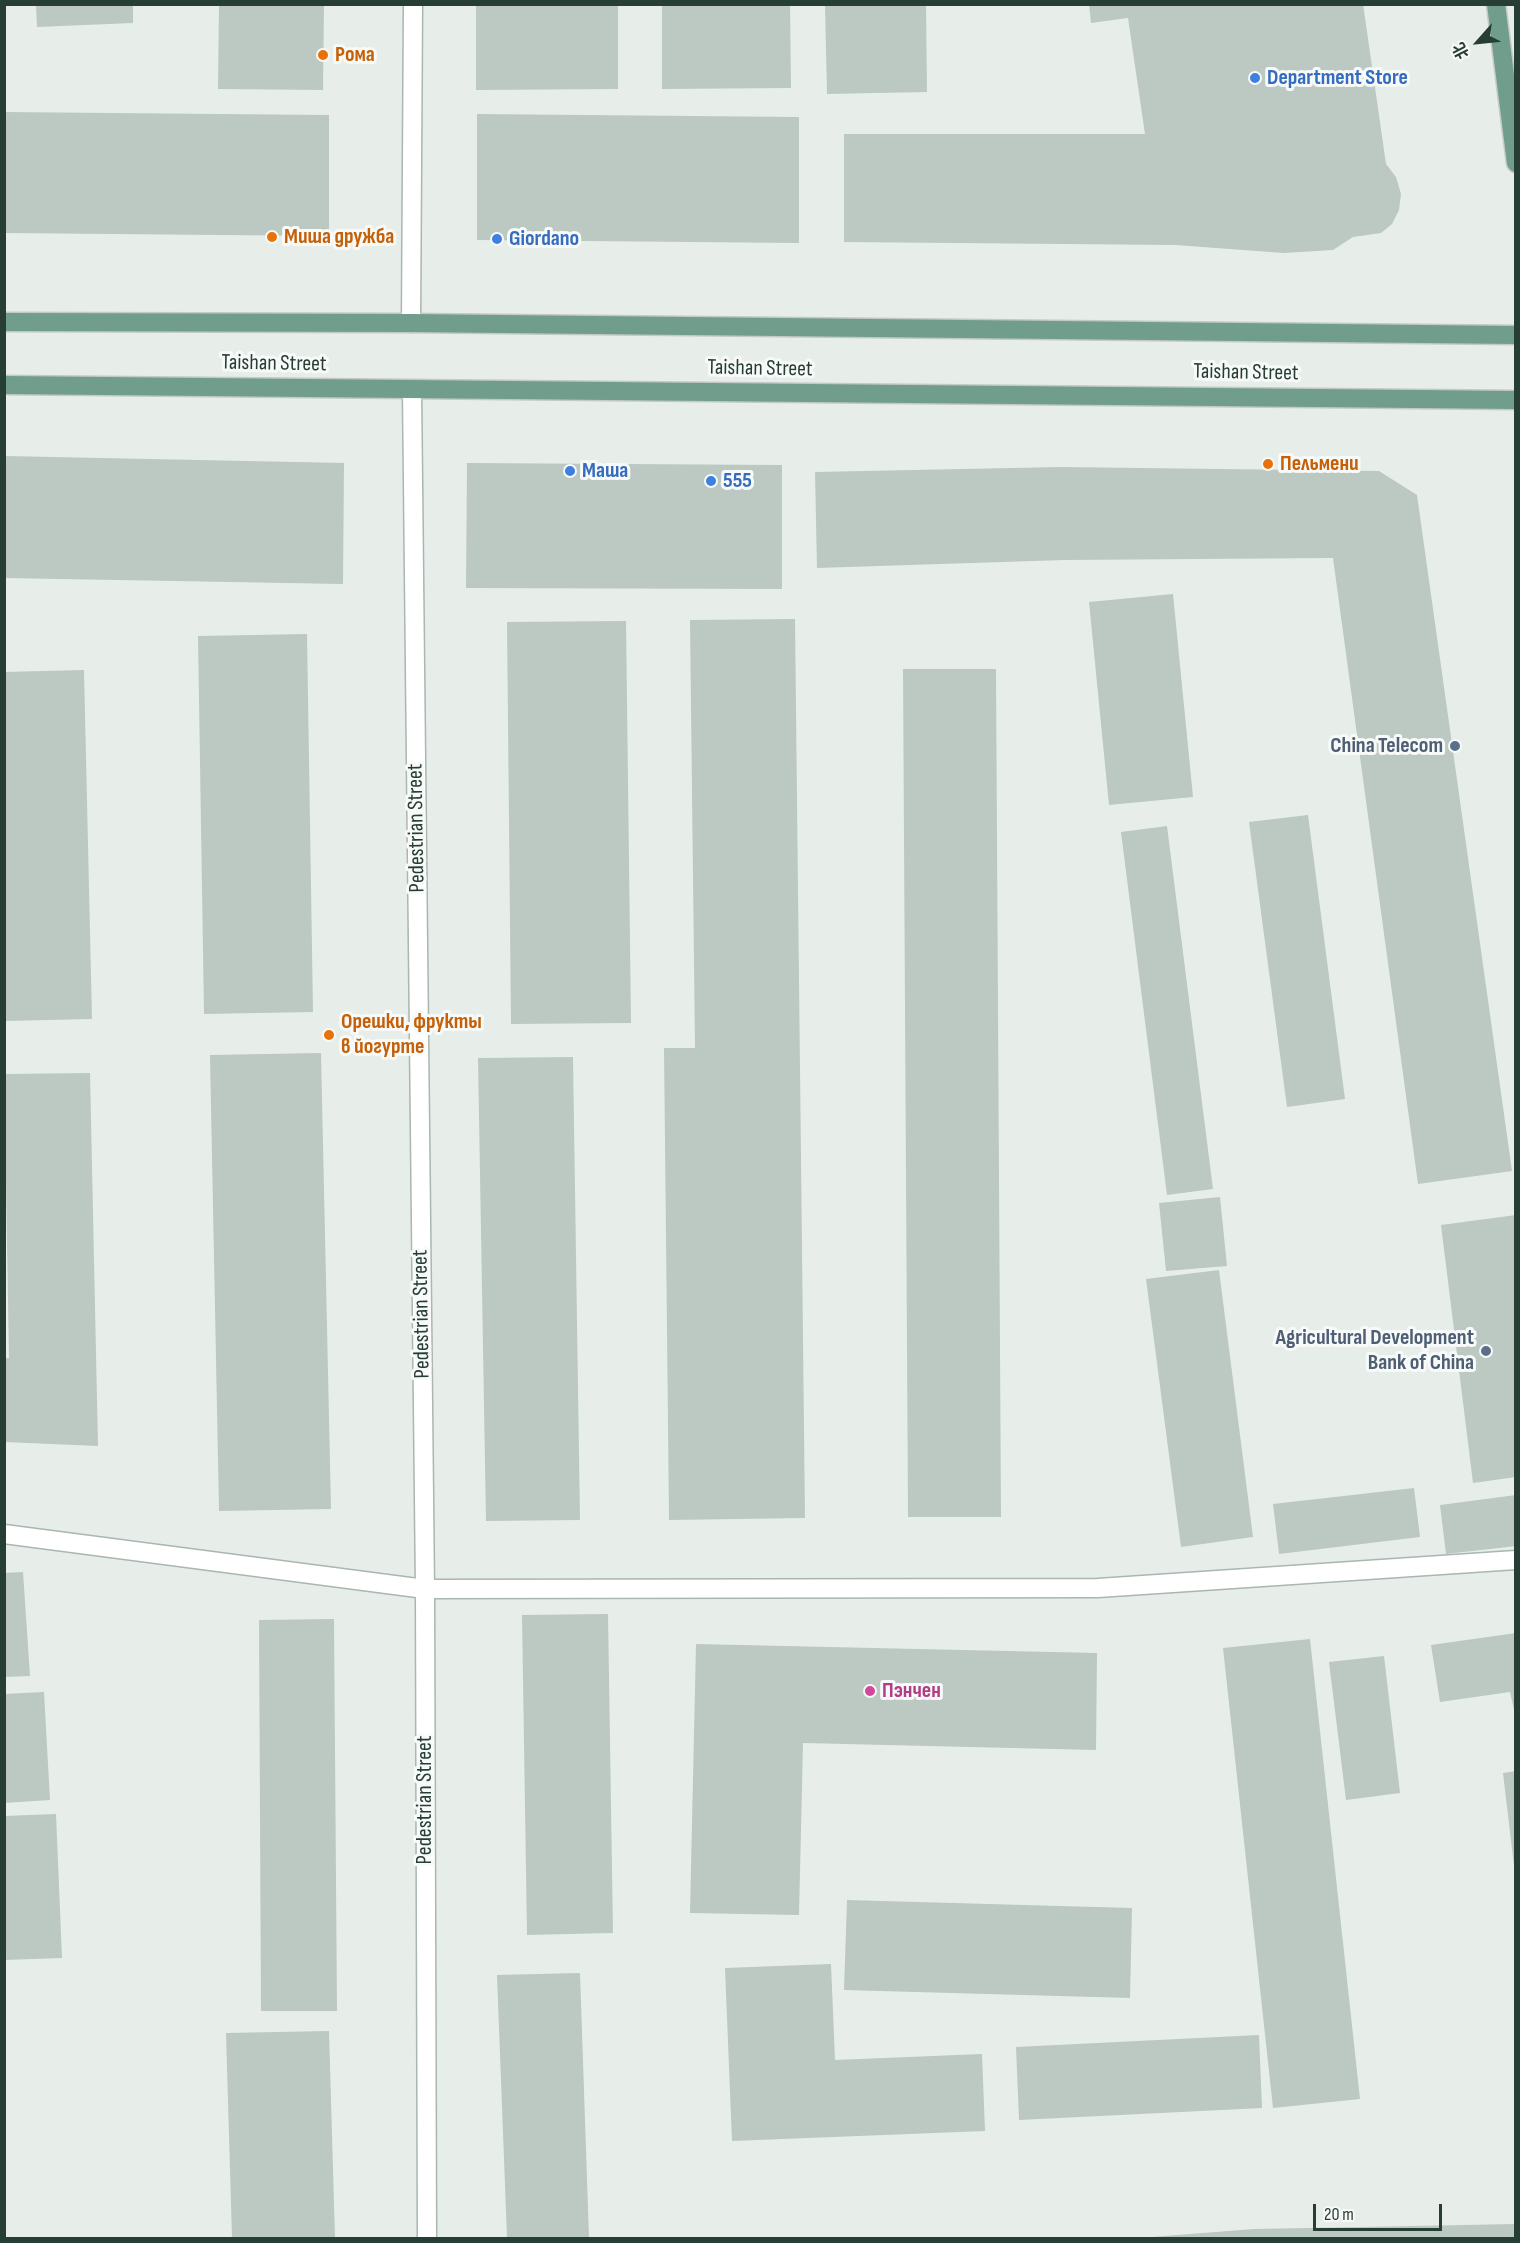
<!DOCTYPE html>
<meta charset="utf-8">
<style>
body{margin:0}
#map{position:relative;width:1520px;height:2243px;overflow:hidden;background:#e7eeea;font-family:"Sofia Sans Condensed","Noto Sans SC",sans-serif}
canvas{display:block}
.frame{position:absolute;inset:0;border:6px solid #273e35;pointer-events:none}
.north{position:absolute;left:1448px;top:12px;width:60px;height:60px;-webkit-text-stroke:4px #f7faf8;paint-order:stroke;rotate:243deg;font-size:16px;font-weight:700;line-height:24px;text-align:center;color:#273e35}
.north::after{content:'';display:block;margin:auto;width:21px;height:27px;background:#273e35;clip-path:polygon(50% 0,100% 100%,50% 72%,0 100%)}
.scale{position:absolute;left:1313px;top:2204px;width:129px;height:27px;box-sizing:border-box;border:3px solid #273e35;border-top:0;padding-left:8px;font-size:18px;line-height:21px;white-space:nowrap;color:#273e35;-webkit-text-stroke:4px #f7faf8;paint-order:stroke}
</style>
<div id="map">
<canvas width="1520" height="2243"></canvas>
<div class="frame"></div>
<div class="north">北</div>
<div class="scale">20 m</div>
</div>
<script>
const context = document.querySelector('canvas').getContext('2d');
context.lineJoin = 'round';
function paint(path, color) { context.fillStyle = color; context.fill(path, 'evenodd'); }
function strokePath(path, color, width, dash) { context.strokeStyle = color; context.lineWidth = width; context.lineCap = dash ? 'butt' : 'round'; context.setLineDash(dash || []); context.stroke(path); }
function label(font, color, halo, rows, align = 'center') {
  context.font = font + ' "Sofia Sans Condensed",sans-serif'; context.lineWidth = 6; context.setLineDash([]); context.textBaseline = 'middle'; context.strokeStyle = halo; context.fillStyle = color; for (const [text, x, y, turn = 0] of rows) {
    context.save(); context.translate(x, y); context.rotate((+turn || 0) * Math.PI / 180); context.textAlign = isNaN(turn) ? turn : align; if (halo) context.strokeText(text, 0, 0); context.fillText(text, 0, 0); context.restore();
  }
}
const building = new Path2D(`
 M36,4H133V23L37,27Z
 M219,4H324L323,90L218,89Z
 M476,4H618V89L476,90Z
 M662,4H790L791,88L662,89Z
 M825,4H926L927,92L827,94Z
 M1089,4H1363L1386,164L1396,177L1401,194L1399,210L1392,224L1381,233L1353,237L1333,250L1284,253L1175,245L844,242V134H1145L1128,18L1091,23Z
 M4,112L329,115V236L4,233Z
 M477,114L799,117V243L477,240Z
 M4,456L344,463L343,584L4,578Z
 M467,463L782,465V589L466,588Z
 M1061,467L1379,471L1417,495L1512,1171L1418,1184L1333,558L1064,560L817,568L815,472Z
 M1173,594L1193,797L1109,805L1089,602Z
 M795,619L805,1518L669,1520L664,1048H695L690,620Z
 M626,621L631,1023L511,1024L507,622Z
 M307,634L313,1012L204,1014L198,636Z
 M903,669H996L1001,1517H908Z
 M84,670L92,1019L4,1021V672Z
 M1308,815L1345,1099L1287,1107L1249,822Z
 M1167,826L1213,1189L1167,1195L1121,832Z
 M321,1053L331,1509L219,1511L210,1055Z
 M573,1057L580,1520L486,1521L478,1058Z
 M90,1073L98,1446L4,1442V1358H9L4,1074Z
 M1220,1197L1227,1266L1166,1271L1159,1203Z
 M1516,1215V1477L1473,1483L1441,1225Z
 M1219,1270L1253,1537L1181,1547L1146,1279Z
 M1414,1488L1420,1537L1279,1554L1273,1504Z
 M1516,1495V1546L1446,1554L1440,1505Z
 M23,1572L30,1676L4,1677V1573Z
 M608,1614L613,1933L527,1935L522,1615Z
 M334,1619L337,2011H261L259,1620Z
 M1516,1633V1719L1510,1692L1440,1702L1431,1645Z
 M1310,1639L1360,2099L1273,2108L1223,1648Z
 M696,1644L1097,1653L1096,1750L803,1743L799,1915L690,1913Z
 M1384,1656L1400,1793L1346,1800L1329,1662Z
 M44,1692L50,1800L4,1803V1694Z
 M1516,1771V1866H1514L1503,1773Z
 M56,1814L62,1958L4,1960V1816Z
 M847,1900L1132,1908L1130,1998L844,1990Z
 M831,1964L835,2060L982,2054L985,2131L732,2141L725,1968Z
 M580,1973L589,2238H507L497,1975Z
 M329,2031L335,2238H232L226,2033Z
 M1259,2035L1262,2108L1019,2120L1016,2047Z
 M1516,2224V2238H1139L1254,2229Z`);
const minor = new Path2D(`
 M411,323L413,4
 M412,390L425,1589L427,2238
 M4,1534L425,1589L1098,1588L1516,1560`);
const major = new Path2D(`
 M1496,4L1516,163
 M4,322L411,323L1516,335
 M4,385L1516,400`);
const markers = [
 [323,55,6,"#e8710a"],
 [1255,78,6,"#3f7fe0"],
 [272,237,6,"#e8710a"],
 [497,239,6,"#3f7fe0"],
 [1268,464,6,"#e8710a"],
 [570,471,6,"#3f7fe0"],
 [711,481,6,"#3f7fe0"],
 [1455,746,6,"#5c6f8a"],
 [329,1035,6,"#e8710a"],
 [1486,1351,6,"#5c6f8a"],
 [870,1691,6,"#d1479c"]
];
const foodNames = [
 ["Рома",335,55],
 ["Миша дружба",284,237],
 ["Пельмени",1280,464],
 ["Орешки, фрукты",341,1022],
 ["в йогурте",341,1047]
];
const shopNames = [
 ["Department Store",1267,78],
 ["Giordano",509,239],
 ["Маша",582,471],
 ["555",723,481]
];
const streetNames = [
 ["Taishan Street",274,364,1],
 ["Taishan Street",760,369,1],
 ["Taishan Street",1246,373,1],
 ["Pedestrian Street",417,828,-91],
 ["Pedestrian Street",422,1314,-91],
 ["Pedestrian Street",425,1800,-90]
];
const serviceNames = [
 ["China Telecom",1443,746],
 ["Agricultural Development",1474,1338],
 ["Bank of China",1474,1363]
];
const hotelNames = [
 ["Пэнчен",882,1691]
];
paint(building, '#bcc8c2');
strokePath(minor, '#aab6b0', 21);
strokePath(major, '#c3c9c6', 21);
strokePath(minor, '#fff', 18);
strokePath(major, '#719d8c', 18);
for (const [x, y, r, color] of markers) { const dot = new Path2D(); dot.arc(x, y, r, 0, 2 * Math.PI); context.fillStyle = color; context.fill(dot); strokePath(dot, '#f7faf8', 2); }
label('bold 22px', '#c56008', '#f7faf8', foodNames, 'left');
label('bold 22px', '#366cbe', '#f7faf8', shopNames, 'left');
label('22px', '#273e35', '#f7faf8', streetNames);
label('bold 22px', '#4e5e75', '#f7faf8', serviceNames, 'right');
label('bold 22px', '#b23c85', '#f7faf8', hotelNames, 'left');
</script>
